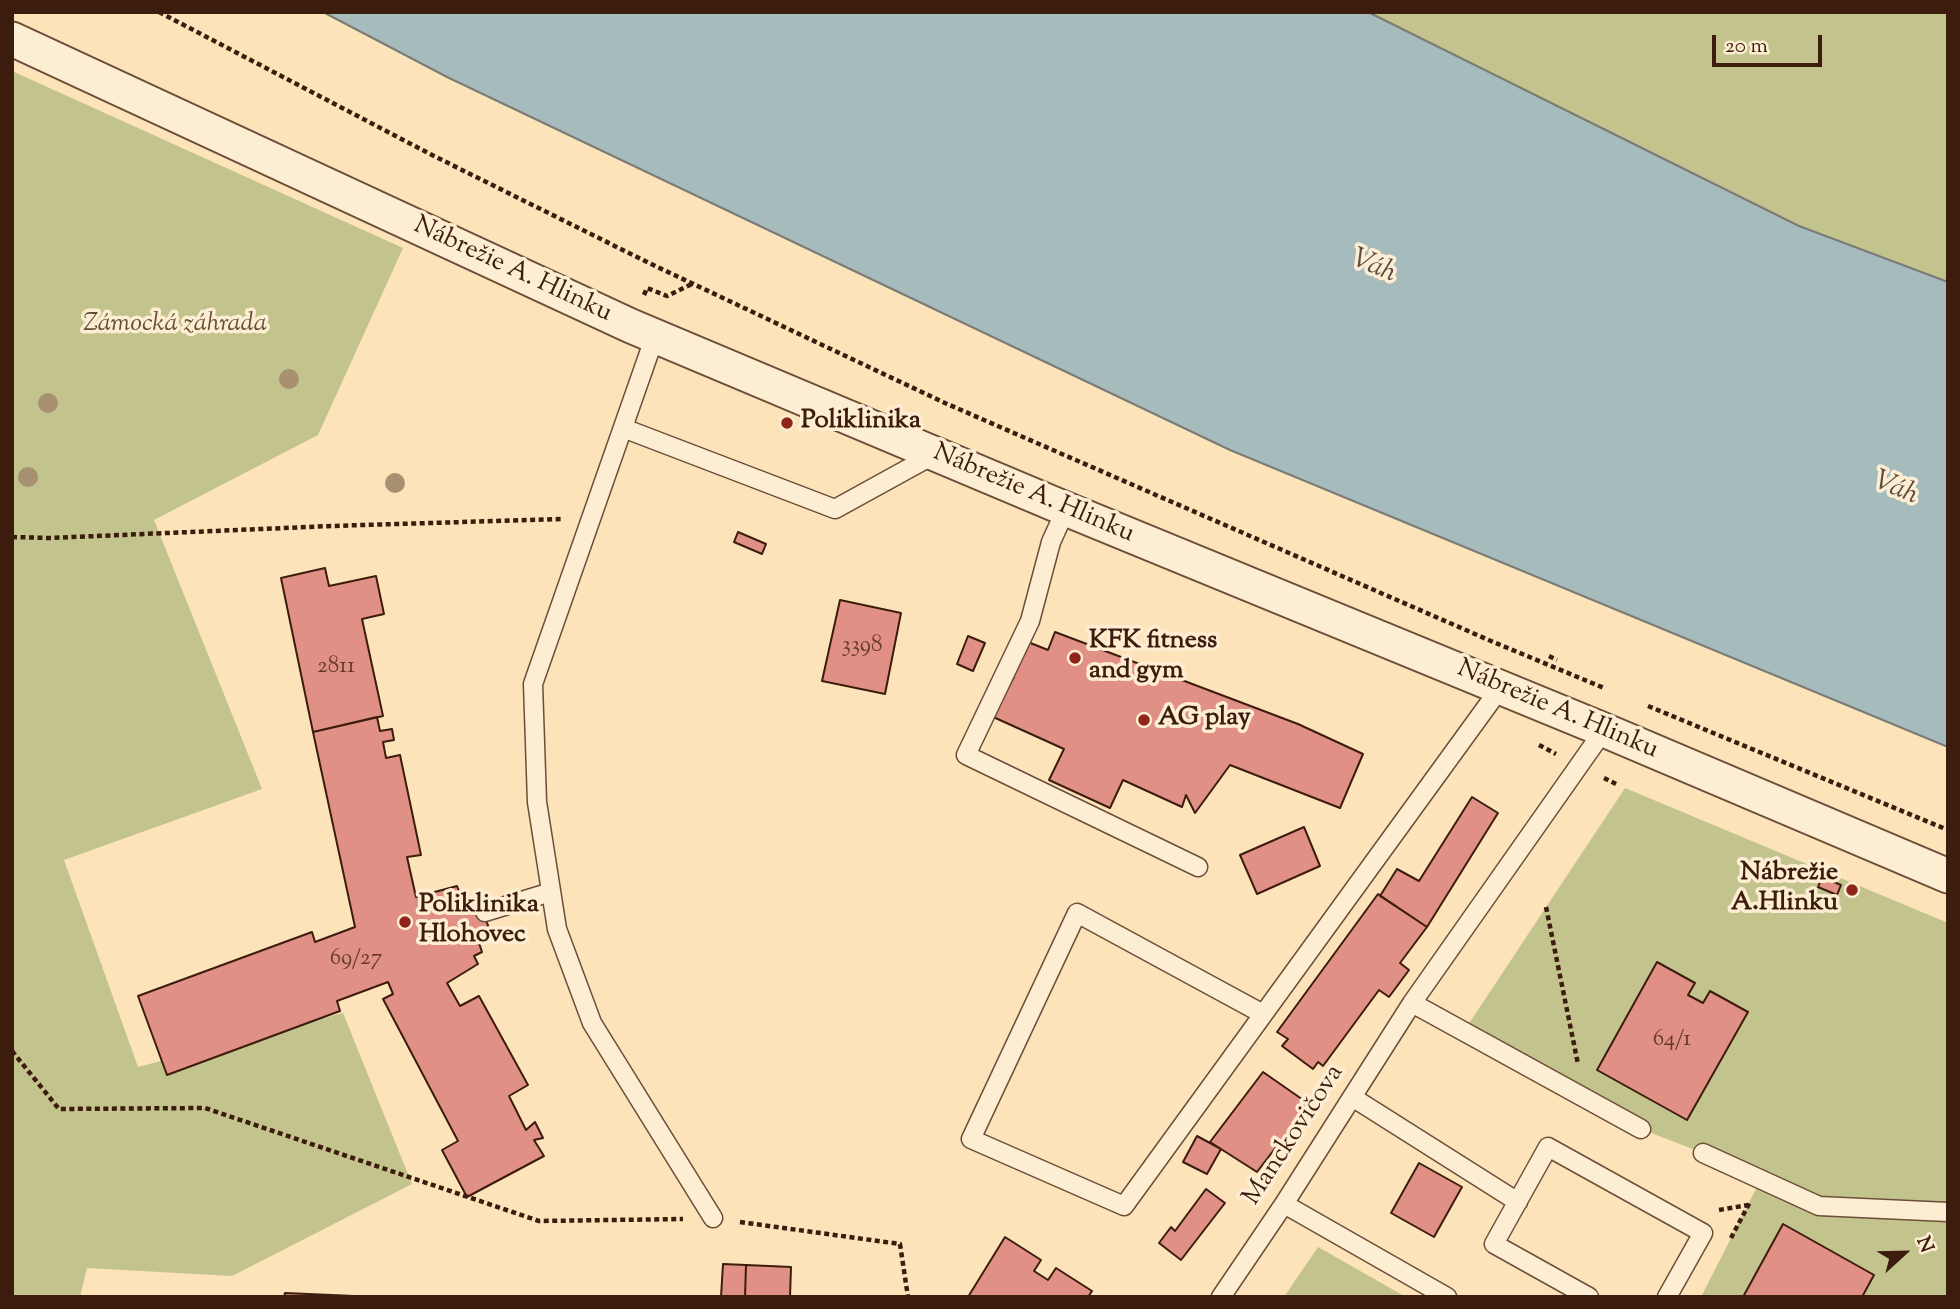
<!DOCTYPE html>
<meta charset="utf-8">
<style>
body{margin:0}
#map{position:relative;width:1960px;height:1309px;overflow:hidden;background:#fce3ba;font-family:"Sorts Mill Goudy",serif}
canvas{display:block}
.frame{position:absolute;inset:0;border:14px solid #3c1c0d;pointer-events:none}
.north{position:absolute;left:1869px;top:1218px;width:70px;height:70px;-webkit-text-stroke:5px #fdedd2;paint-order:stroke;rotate:68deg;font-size:19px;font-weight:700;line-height:28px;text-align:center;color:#3c1c0d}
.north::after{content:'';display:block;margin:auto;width:24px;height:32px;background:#3c1c0d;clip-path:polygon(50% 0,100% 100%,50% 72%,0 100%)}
.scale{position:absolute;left:1712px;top:35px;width:110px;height:32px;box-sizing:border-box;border:4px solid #3c1c0d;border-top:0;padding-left:9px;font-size:21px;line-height:24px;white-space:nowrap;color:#3c1c0d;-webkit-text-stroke:5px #fdedd2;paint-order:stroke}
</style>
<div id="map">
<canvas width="1960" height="1309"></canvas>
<div class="frame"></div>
<div class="north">N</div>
<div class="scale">20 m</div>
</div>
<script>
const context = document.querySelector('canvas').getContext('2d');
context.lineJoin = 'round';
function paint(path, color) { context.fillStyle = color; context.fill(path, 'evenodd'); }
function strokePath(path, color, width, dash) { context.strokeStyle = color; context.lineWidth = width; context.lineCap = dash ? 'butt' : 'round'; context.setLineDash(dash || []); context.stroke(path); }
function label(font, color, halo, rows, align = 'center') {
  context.font = font + ' "Sorts Mill Goudy",serif'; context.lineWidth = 7; context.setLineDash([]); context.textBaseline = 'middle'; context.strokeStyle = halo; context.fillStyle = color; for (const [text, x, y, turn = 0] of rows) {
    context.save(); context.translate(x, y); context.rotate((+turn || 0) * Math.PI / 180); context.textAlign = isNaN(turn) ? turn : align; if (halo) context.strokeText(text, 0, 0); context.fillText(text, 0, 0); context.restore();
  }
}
const green = new Path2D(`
 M1368,12H1948V282L1799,226Z
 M12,71L403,248L318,435L154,520L262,789L64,860L138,1067L343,1013L412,1184L232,1276L87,1268L80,1297H12Z
 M1625,788L1948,923V1297H1701L1761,1179L1703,1153L1641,1129L1464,1031Z
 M1318,1247L1406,1297H1284Z`);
const water = new Path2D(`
 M323,12H1368L1799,226L1948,282V747L1230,450L447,77Z`);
const building = new Path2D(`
 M738,532L766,544L762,554L734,542Z
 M325,568L329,586L376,576L384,614L362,619L383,716L313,732L281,578Z
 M840,600L901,613L885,694L822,681Z
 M1055,632L1298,724L1363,754L1340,808L1230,765L1195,813L1186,795L1182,807L1123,780L1110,808L1049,780L1064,749L991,716L1014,677L1010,676L1014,665L1018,667L1028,642L1048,650Z
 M968,636L985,643L973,671L957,664Z
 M377,717L380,731L392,729L394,740L383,742L386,758L400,755L421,855L407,857L416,897L457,886L462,899L477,897L489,928L477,937L482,952L474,956L478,964L447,983L460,1006L479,996L528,1085L509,1096L526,1130L535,1122L543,1138L534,1140L544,1156L467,1197L442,1150L458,1141L383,999L393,994L388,982L337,1001L340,1011L167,1075L138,996L312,932L315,942L355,927L313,732Z
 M1472,797L1498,813L1427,927L1380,896L1397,869L1419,881Z
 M1304,827L1320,866L1257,894L1240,855Z
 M1822,877L1841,885L1837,895L1818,887Z
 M1378,894L1427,927L1400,963L1409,970L1389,997L1379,990L1323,1066L1318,1062L1313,1069L1282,1046L1288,1039L1277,1032Z
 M1657,962L1695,983L1688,995L1703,1003L1710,991L1748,1012L1687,1120L1597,1070Z
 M1263,1072L1309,1104L1257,1172L1210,1142Z
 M1197,1136L1221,1149L1207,1174L1183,1162Z
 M1419,1163L1462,1187L1434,1237L1391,1213Z
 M1206,1189L1225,1203L1181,1260L1159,1243L1171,1227L1175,1231Z
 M1783,1224L1874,1275L1862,1297H1743Z
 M1005,1237L1041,1260L1034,1271L1048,1280L1056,1268L1092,1291L1088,1297H968Z
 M723,1264L746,1265L745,1297H721Z
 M746,1265L791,1267L790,1297H745Z
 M285,1293L354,1296V1297H284Z`);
const path = new Path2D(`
 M159,12L432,155L649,263L945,403L1491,641L1604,688
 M644,295L647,288L667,296L692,284
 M12,537L50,538L331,526L562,519
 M1549,656L1557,660
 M1648,706L1948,830
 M1539,745L1556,754
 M1604,778L1616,784
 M1546,907L1578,1064
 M12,1051L59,1109L205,1108L539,1221L683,1219
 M1719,1210L1748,1205
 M740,1222L900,1244L908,1297
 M1731,1238L1750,1202`);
const lane = new Path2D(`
 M655,336L533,684L537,802L557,929L592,1023L713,1218
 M623,428L835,509L935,454
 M1066,509L1051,542L1030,621L966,755L1198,867
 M485,912L551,892
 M1412,1003L1641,1129
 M1263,1014L1077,913L971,1139L1124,1206L1501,687
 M1352,1097L1518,1202
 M1703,1153L1819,1206L1948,1212
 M1284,1204L1447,1297
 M1221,1297L1284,1204L1412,1003L1604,730
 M1589,1297L1494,1244L1548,1147L1703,1233L1667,1297`);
const street = new Path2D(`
 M12,39L631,326L1066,509L1604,730L1948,876`);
const trees = [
 [289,379],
 [48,403],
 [28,477],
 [395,483]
];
const markers = [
 [787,423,7,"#8f2418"],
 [1075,658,7,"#8f2418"],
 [1144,720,7,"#8f2418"],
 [1852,890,7,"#8f2418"],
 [405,922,7,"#8f2418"]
];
const numberNames = [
 ["3398",862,647],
 ["2811",336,668],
 ["69/27",356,960],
 ["64/1",1672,1041]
];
const streetNames = [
 ["Nábrežie A. Hlinku",512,271,25],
 ["Nábrežie A. Hlinku",1033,495,23],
 ["Nábrežie A. Hlinku",1557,711,23],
 ["Manckovičova",1295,1136,-57]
];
const parkNames = [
 ["Zámocká záhrada",175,326]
];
const poiNames = [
 ["Poliklinika",801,423],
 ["KFK fitness",1089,643],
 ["and gym",1089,673],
 ["AG play",1158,720],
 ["Nábrežie",1838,875,"right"],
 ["A.Hlinku",1838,905,"right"],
 ["Poliklinika",419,907],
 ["Hlohovec",419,937]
];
const waterNames = [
 ["Váh",1373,268,23],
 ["Váh",1895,490,23]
];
paint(green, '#c3c38d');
paint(water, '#a5bbbc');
strokePath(water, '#7b7b76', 2);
paint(building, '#e19086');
strokePath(building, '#3c1c0d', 2);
strokePath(lane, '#6c4e38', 21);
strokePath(street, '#6c4e38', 37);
strokePath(path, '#3c1c0d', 4.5, [5, 3.5]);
strokePath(lane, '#fdedd2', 18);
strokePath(street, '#fdedd2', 33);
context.fillStyle = '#a89170';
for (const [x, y] of trees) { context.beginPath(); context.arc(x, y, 10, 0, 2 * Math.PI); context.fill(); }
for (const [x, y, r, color] of markers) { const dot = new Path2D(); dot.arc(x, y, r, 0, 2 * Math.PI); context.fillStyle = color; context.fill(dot); strokePath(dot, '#fdedd2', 2.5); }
label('23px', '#65392b', null, numberNames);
label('26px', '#3c1c0d', '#fdedd2', streetNames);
label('italic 26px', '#644e33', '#fdedd2', parkNames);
label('bold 26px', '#3c1c0d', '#fdedd2', poiNames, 'left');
label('italic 28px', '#5c4c42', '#fdedd2', waterNames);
</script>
